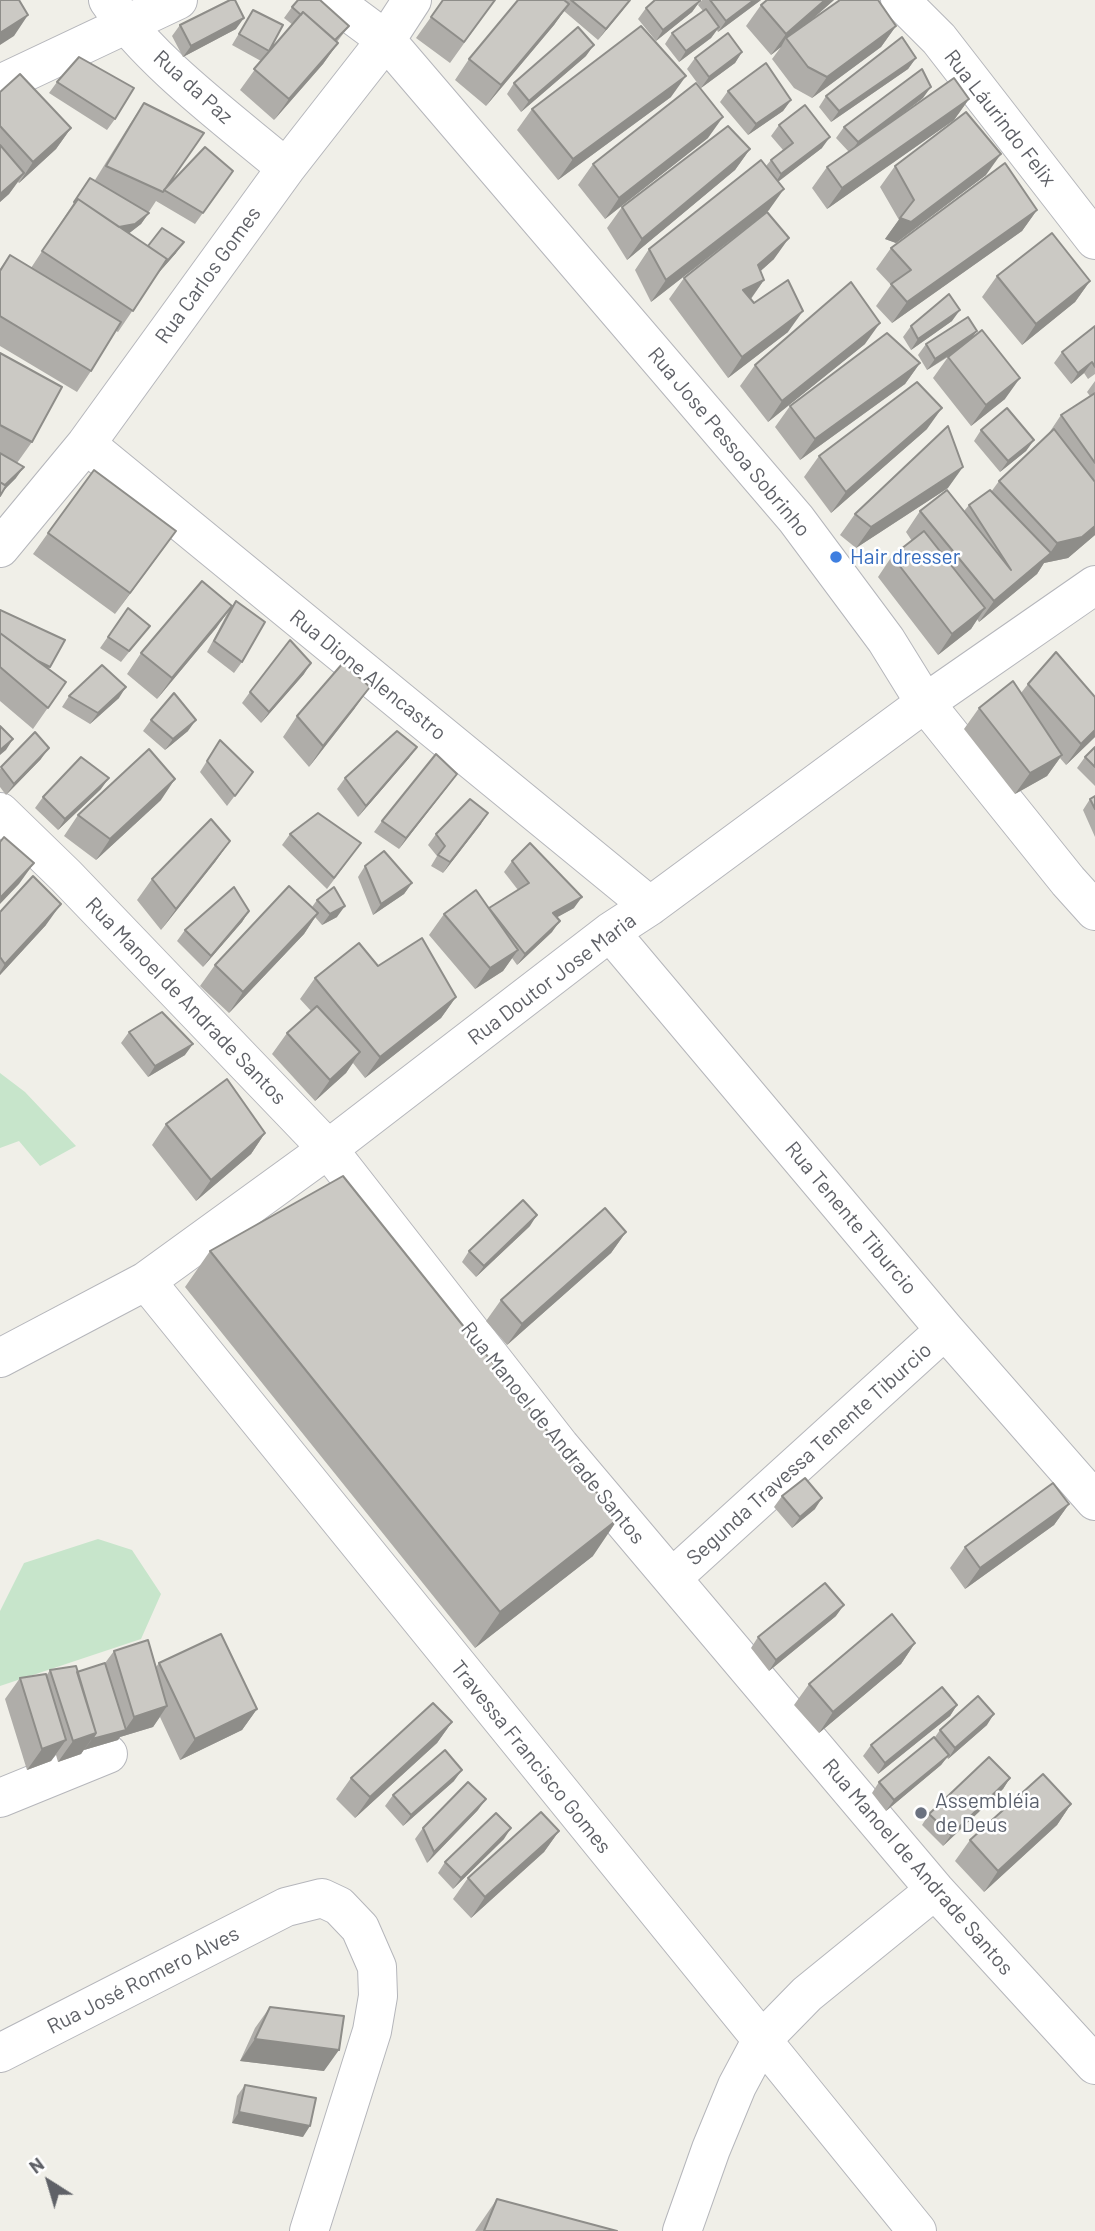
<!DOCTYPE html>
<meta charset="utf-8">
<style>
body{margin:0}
#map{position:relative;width:1095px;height:2231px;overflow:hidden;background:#f0efe8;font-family:Barlow,sans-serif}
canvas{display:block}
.north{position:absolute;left:14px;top:2147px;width:70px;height:70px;-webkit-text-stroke:5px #fff;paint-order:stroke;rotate:323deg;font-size:19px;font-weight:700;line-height:28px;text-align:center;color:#5f6167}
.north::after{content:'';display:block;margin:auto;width:24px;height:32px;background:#5f6167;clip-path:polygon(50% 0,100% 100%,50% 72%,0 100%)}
</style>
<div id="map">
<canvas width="1095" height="2231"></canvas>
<div class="north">N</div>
</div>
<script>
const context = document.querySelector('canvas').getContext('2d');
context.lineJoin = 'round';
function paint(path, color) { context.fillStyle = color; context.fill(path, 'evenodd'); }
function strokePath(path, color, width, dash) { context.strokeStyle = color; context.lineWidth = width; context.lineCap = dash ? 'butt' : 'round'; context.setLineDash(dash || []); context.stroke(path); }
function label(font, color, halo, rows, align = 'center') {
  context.font = font + ' Barlow,sans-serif'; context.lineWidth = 5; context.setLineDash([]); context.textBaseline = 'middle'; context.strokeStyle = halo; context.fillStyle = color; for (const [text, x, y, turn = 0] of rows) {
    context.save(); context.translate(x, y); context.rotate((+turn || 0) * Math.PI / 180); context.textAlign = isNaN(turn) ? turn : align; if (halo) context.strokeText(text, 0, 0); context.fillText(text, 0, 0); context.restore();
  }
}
const green = new Path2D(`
 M0,1073L25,1092L76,1146L40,1166L19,1141L0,1148Z
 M98,1539L132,1550L161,1594L141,1639L0,1686V1611L24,1563Z`);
const minor = new Path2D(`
 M108,0C150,62 228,119 286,168
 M332,0L386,40L796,519L886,640L925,703L1068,881L1095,911
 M900,0L939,39L1095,240
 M0,84L178,0
 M86,444L650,906
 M0,548L86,444L286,168L386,40L412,0
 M0,812L66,876L328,1149L560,1446L935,1890L1095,2065
 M610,932L945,1330L1095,1501
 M146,1281L917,2231
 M0,1358L146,1281L328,1149L610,932L650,906L925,703L1095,585
 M672,1578L945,1330
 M0,1798L108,1754
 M0,2053L286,1907L322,1898L339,1906L360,1928L377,1967L378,1996L372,2031L309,2231
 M682,2231L711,2149L737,2086L761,2041L807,1994L935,1890`);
const wall = new Path2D(`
 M495,0L450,63L416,38L431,17Z
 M518,0H630L598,40L564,11L554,25L486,106L455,80L469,59Z
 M702,0H761L718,32L717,30L711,38L679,62L665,44L672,33L703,11L698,5Z
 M834,0L807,24L896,26L881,47L812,98L794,88L772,59L781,47L771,55L746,26L761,5Z
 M700,1L692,12L656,41L638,19L646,8Z
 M292,7L349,26L337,42L338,43L323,64L274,120L240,90L261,61L232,45L253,10L269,51L265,56L293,25L284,18Z
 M180,25L236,29L183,57L172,36Z
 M742,52L735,63L701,88L687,69L695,58Z
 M586,56L521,112L507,94L514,83Z
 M916,58L908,69L831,122L819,107L826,96Z
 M57,82L115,119L107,130L49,93Z
 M728,91L791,100L783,111L748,135L720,102Z
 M0,92L71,128L56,149L19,183L18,182L9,194L0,202Z
 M671,97L558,180L517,130L532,109Z
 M923,98L893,121L969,99L954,120L827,209L812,188L827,167L849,152L836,138L844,127Z
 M144,103L165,189L233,171L195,224L156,201L141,224L129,233L148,246L176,253L156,276L118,332L116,331L91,371L77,392L0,346V269L10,255L31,268L90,178L95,180L130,124Z
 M779,125L822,148L778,181L769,210L767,212L774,259L760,271L764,280L751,299L788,332L728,378L669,299L684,278L762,216L651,302L635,270L649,249L766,166L771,160L783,150L771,136Z
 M708,138L605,219L578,185L593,164Z
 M750,149L735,170L627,260L607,228L622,207Z
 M895,166L986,175L896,243L885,239L899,220L880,187Z
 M1037,210L1022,231L892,323L876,306L891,285L876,269L891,248Z
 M997,276L1090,281L1075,302L1022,345L982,297Z
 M952,321L911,350L903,337L911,326Z
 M1095,326V374L1088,379L1084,373L1071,384L1054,363L1062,352Z
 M977,331L973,336L1005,399L971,426L933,378L948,357L927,370L918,355L926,344Z
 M865,344L768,422L740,386L755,365Z
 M0,353L32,442L17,463L16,478L4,490L0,496Z
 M920,363L905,384L800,460L775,427L790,406Z
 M1095,381V535L1068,558L1044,563L1037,574L979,622L977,619L971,629L938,655L878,577L892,556L912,541L906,532L920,511H964L969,505L991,492L999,481L1047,436L1061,415L1090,396L1087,392Z
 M927,429L831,513L804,477L819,456Z
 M981,430L1034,440L1026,451L1000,472L974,441Z
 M948,488L856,548L840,535L855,514Z
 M176,531L115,614L33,554L48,533Z
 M236,601L242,662L234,673L207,652L228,612Z
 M128,608L150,626L121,662L100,648Z
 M0,610L65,640L49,669L66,682L33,729L0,701Z
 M217,627L157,699L127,674L141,653Z
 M304,674L261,723L242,703L250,692Z
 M1028,684L1095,737L1066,765L1060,758L1047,776L1015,794L964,729L979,708L1021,693Z
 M69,696L119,698L90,724L62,707Z
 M355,708L309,767L283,737L297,716Z
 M151,720L188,731L165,750L143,731Z
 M35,732L41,759L6,795L0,787V769Z
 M220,740L253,772L227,806L200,772Z
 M1095,747V786L1077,768L1085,757Z
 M409,758L358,817L337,789L345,778Z
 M457,774L399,849L374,832L382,821Z
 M101,789L58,830L35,808L43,797Z
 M1095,796V837L1083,810L1090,799Z
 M161,800L96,860L64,836L78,815Z
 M481,824L443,873L431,866L437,856L428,845L436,834Z
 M290,834L353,854L327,889L282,845Z
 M230,841L215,862L161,930L137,900L152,879Z
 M512,861L574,908L557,917L552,932L517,965L512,958L503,971L475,989L429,935L444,914L489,909L518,890L504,872Z
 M365,866L412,883L404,894L373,915L358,877Z
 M317,900L337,917L322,925L315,917L304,934L229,1013L200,986L215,965L312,907Z
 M249,911L242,922L203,967L177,941L185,930Z
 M0,912L46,925L0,975Z
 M378,966L456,997L441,1018L365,1078L353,1063L346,1073L315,1101L272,1054L287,1033L311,1011L300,999L315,978Z
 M129,1032L185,1055L148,1077L121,1043Z
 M166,1124L265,1133L251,1154L196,1201L152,1145Z
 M530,1226L476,1277L462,1262L469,1251Z
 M626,1232L611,1253L507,1345L486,1321L501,1300Z
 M210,1251L593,1556L475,1648L185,1287Z
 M782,1496L815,1509L792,1528L774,1507Z
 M1069,1504L1054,1525L965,1589L950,1568L965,1547Z
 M836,1616L769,1671L751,1648L758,1637Z
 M915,1643L901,1664L819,1733L794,1705L809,1684Z
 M114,1651L156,1667L159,1663L257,1709L242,1730L180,1760L160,1717L153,1727L120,1737L118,1740L84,1750V1749L81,1754L58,1762L56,1755L51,1761L27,1770L5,1699L20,1678L46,1676L50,1670L77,1672L105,1663Z
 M957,1705L950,1716L878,1774L863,1756L871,1745Z
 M452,1722L437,1743L355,1818L336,1799L351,1778Z
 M987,1725L948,1759L947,1757L941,1765L886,1811L872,1793L879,1782L935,1737L940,1730Z
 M1010,1778L1003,1789L943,1846L922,1825L929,1814Z
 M454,1781L403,1826L385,1806L393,1795Z
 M1071,1804L1057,1825L984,1892L955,1861L970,1840Z
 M478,1810L427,1863L415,1839L423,1828Z
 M559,1831L544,1852L471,1918L453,1899L468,1878Z
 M504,1839L453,1889L438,1873L445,1862Z
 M270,2007L324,2071L240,2061L255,2028Z
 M245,2085L303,2137L232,2123L237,2096Z
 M497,2199L617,2231H475Z`);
const shadedWall = new Path2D(`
 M630,0L622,11L598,40L606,29Z
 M754,0H761L718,32L726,21Z
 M825,0H834L788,40L786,38L781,47L771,55L786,34Z
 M700,1L692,12L656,41L663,30Z
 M569,4L554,25L486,106L501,85Z
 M28,15L14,36L0,45V33Z
 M244,18L236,29L183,57L191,46Z
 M896,26L881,47L812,98L827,77Z
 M719,27L711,38L679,62L686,51Z
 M338,43L323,64L274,120L289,99Z
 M594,45L586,56L521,112L529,101Z
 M742,52L735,63L701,88L709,77Z
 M916,58L908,69L831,122L839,111Z
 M686,76L671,97L558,180L573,159Z
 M931,87L923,98L850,153L858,142Z
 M969,99L954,120L827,209L842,188Z
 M791,100L783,111L748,135L756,124Z
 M723,117L708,138L605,219L619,198Z
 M71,128L56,149L19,183L33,162Z
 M830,137L822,148L774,185L781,174Z
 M750,149L735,170L627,260L642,239Z
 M1001,154L986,175L896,243L885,239L900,218Z
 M24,173L9,194L0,202V194Z
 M784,189L769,210L651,302L666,280Z
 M1037,210L1022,231L892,323L907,302Z
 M149,213L141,224L127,235L112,228Z
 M789,238L774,259L743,287L758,265Z
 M184,242L176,253L152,280L160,269Z
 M764,280L749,301L743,290Z
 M1090,281L1075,302L1022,345L1036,324Z
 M960,310L952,321L911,350L918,339Z
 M803,311L788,332L728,378L742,357Z
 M880,323L865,344L768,422L782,401Z
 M977,331L969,342L927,370L935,359Z
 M1092,362L1084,373L1071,384L1078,373Z
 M920,363L905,384L800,460L815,439Z
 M1020,378L1005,399L971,426L986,405Z
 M942,408L927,429L831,513L846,492Z
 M1034,440L1026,451L1000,472L1008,461Z
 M24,467L16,478L0,494L5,486Z
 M963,467L948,488L856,548L871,527Z
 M1095,526V535L1068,558L1044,563L1037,574L979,622L994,601L1048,556L1057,543Z
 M176,531L161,552L115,614L130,593Z
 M232,606L217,627L157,699L172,678Z
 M985,608L971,629L938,655L952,634Z
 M311,663L304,674L261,723L269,712Z
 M126,687L119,698L90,724L98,713Z
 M370,687L355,708L309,767L323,746Z
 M196,720L188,731L165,750L173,739Z
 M1095,730V737L1066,765L1081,744Z
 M13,739L6,750L0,755V750Z
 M417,747L409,758L358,817L366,806Z
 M49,748L41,759L6,795L14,784Z
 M1062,755L1047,776L1015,794L1030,773Z
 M457,774L449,785L399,849L406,838Z
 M109,778L101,789L58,830L65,819Z
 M175,779L161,800L96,860L110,839Z
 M488,813L481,824L443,873L450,862Z
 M230,841L215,862L161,930L176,909Z
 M34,863L19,884L0,904V898Z
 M412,883L404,894L373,915L381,904Z
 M582,897L574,908L545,924L553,913Z
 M61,904L46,925L0,975V972L5,964Z
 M345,906L337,917L322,925L330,914Z
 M249,911L242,922L203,967L211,956Z
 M318,913L304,934L229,1013L243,992Z
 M560,921L552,932L517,965L525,954Z
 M518,950L503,971L475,989L490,968Z
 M456,997L441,1018L365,1078L380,1057Z
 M193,1044L185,1055L148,1077L155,1066Z
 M360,1052L346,1073L315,1101L330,1080Z
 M265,1133L251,1154L196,1201L211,1180Z
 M537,1215L530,1226L476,1277L484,1266Z
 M626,1232L611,1253L507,1345L522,1324Z
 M822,1498L815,1509L792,1528L800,1517Z
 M1069,1504L1054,1525L965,1589L980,1568Z
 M618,1519L593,1556L475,1648L500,1612Z
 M844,1605L836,1616L769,1671L776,1660Z
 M915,1643L901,1664L819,1733L833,1712Z
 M957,1705L950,1716L878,1774L885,1763Z
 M167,1706L153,1727L120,1737L118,1740L84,1750L92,1739L125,1730L134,1717Z
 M257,1709L242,1730L180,1760L195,1739Z
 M994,1714L987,1725L948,1759L955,1748Z
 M452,1722L437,1743L355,1818L370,1797Z
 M96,1733L81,1754L58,1762L73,1741Z
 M66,1740L51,1761L27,1770L42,1749Z
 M949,1755L941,1765L886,1811L894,1800Z
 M462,1770L454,1781L403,1826L411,1815Z
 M1010,1778L1003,1789L943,1846L951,1835Z
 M486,1799L478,1810L427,1863L434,1852Z
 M1071,1804L1057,1825L984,1892L998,1871Z
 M511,1828L504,1839L453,1889L461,1878Z
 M559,1831L544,1852L471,1918L485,1897Z
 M255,2039L339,2050L324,2071L240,2061Z
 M239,2112L310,2126L303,2137L232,2123Z`);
const building = new Path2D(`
 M0,0H19L28,15L0,33Z
 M230,0H235L244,18L191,46L180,25Z
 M298,0H320L349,26L335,40L303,12L301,15L292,7Z
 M443,0H495L464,42L431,17Z
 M518,0H564L569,4L501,85L469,59Z
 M571,0H630L606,29Z
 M655,0H700V1L663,30L646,8Z
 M710,0H754L726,21Z
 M767,0H825L786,34L761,5Z
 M840,0H878L896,26L827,77L808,67L786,38Z
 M706,9L719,27L686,51L672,33Z
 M253,10L283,25L269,51L239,34Z
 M303,12L338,43L289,99L254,69Z
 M641,26L686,76L573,159L532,109Z
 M578,27L594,45L529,101L514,83Z
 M728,33L742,52L709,77L695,58Z
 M902,37L916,58L839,111L826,96Z
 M79,57L134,88L115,119L57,82Z
 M766,63L791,100L756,124L728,91Z
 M922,69L931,87L858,142L844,127Z
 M20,74L71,128L33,162L0,126V92Z
 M954,78L969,99L842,188L827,167Z
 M696,83L723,117L619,198L593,164Z
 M144,103L204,133L163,192L106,166Z
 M805,105L830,137L781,174L771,160L793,143L779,125Z
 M966,112L1001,154L911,222L900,218L914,200L895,166Z
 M728,126L750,149L642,239L622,207Z
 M0,145L24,173L0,194Z
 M205,147L233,171L203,213L164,190Z
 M761,160L784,189L666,280L649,249Z
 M1005,163L1037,210L907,302L891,284L911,270L891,248Z
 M90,178L149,213L135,224L119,227L78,199L75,203L74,202Z
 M78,199L167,259L133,311L42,251Z
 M767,212L789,238L758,265L764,280L743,290L754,303L788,280L803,311L742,357L684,278Z
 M162,228L184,242L162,267L167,259L148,246Z
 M1052,233L1090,281L1036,324L997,276Z
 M10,255L121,322L91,371L0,316V271Z
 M851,282L880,323L782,401L755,365Z
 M949,294L960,310L918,339L911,326Z
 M968,317L977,331L935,359L926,344Z
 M1095,326V367L1092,362L1078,373L1062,352Z
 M982,330L1020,378L986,405L948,357Z
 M887,333L920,363L815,439L790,406Z
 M0,353L62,387L32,442L0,425Z
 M917,382L942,408L846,492L819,456Z
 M1095,393V463L1061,415Z
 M1007,408L1034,440L1008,461L981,430Z
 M948,426L963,467L871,527L855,514Z
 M1054,429L1095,482V526L1082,537L1057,543L999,481Z
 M0,453L24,467L5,485L0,482Z
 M94,470L176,531L130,593L48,533Z
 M0,482L6,486L0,496Z
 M947,490L1011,570L969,505L990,490L1051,553L994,601L920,511Z
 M924,531L985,608L952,634L892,556Z
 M202,581L232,606L172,678L141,653Z
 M236,601L265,622L242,662L214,641Z
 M128,608L150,626L129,651L108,637Z
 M0,610L65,640L50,667L38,661L0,633Z
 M0,633L66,682L48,708L0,667Z
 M290,640L311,663L269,712L250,692Z
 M1056,652L1095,697V730L1081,744L1028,684Z
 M343,663L370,687L323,746L297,716Z
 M102,665L126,687L98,713L69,696Z
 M1013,681L1062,755L1030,773L979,708Z
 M174,693L196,720L173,739L151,720Z
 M0,726L13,739L0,750Z
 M397,731L417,747L366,806L345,778Z
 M35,732L49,748L14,784L1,767Z
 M220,740L253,772L235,796L207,761Z
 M1095,747V767L1085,757Z
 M149,749L175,779L110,839L78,815Z
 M436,754L457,774L406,838L382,821Z
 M81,757L109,778L65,819L43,797Z
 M1095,796V809L1090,799Z
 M470,799L488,813L450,862L438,855L445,846L436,834Z
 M318,813L361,843L334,878L290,834Z
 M211,819L230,841L176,909L152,879Z
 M4,837L34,863L0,898V842Z
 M530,843L582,897L553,913L560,921L525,954L489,908L529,883L512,861Z
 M384,851L412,883L381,904L365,866Z
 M33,876L61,904L5,964L0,957V912Z
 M289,886L318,913L243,992L215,965Z
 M234,887L249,911L211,956L185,930Z
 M334,887L345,906L330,914L317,900Z
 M476,890L518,950L490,968L444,914Z
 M422,938L456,997L380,1057L315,978L359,943L378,966Z
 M317,1006L360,1052L330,1080L287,1033Z
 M162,1012L193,1044L155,1066L129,1032Z
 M227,1079L265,1133L211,1180L166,1124Z
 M343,1176L618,1519L500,1612L210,1251Z
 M523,1200L537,1215L484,1266L469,1251Z
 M605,1208L626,1232L522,1324L501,1300Z
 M805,1478L822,1498L800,1517L782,1496Z
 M1053,1483L1069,1504L980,1568L965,1547Z
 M825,1583L844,1605L776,1660L758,1637Z
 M892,1614L915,1643L833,1712L809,1684Z
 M221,1634L257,1709L195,1739L159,1663Z
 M148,1640L167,1706L134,1717L114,1651Z
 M105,1663L126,1730L92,1739L96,1733L77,1672Z
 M76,1666L96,1733L73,1741L50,1670Z
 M46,1674L66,1740L42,1749L20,1678Z
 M942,1687L957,1705L885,1763L871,1745Z
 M978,1696L994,1714L955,1748L940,1730Z
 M433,1703L452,1722L370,1797L351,1778Z
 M934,1737L949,1755L894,1800L879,1782Z
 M445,1750L462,1770L411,1815L393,1795Z
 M989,1757L1010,1778L951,1835L929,1814Z
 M1043,1774L1071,1804L998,1871L970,1840Z
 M468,1782L486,1799L434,1852L423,1828Z
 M541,1812L559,1831L485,1897L468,1878Z
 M496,1813L511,1828L461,1878L445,1862Z
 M270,2007L344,2016L339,2050L255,2039Z
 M245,2085L316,2098L310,2126L239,2112Z
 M497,2199L617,2231H484Z`);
const markers = [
 [836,557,7,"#3f7fe0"],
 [921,1813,7,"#6b7280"]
];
const streetNames = [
 ["Rua da Paz",193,87,42],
 ["Rua Láurindo Felix",1000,118,52],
 ["Rua Carlos Gomes",208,275,-54],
 ["Rua Jose Pessoa Sobrinho",729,442,50],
 ["Rua Dione Alencastro",368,675,39],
 ["Rua Doutor Jose Maria",552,979,-37],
 ["Rua Manoel de Andrade Santos",186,1001,46],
 ["Rua Tenente Tiburcio",851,1218,50],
 ["Rua Manoel de Andrade Santos",553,1433,51],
 ["Segunda Travessa Tenente Tiburcio",809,1454,-42],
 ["Travessa Francisco Gomes",531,1757,51],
 ["Rua Manoel de Andrade Santos",918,1867,49],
 ["Rua José Romero Alves",143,1980,-27]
];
const shopNames = [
 ["Hair dresser",850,557]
];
const worshipNames = [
 ["Assembléia",935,1801],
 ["de Deus",935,1825]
];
paint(green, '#c7e5cb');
strokePath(minor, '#b5b6bb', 40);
strokePath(minor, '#fff', 38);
paint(wall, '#afada9');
paint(shadedWall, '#8e8d89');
paint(building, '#cbc9c4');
strokePath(building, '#8e8d89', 2);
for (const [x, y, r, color] of markers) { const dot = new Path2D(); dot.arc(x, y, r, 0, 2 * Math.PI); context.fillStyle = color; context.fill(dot); strokePath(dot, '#fff', 2.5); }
label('21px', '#5f6167', '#fff', streetNames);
label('21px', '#366cbe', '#fff', shopNames, 'left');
label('21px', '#5b616d', '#fff', worshipNames, 'left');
</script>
